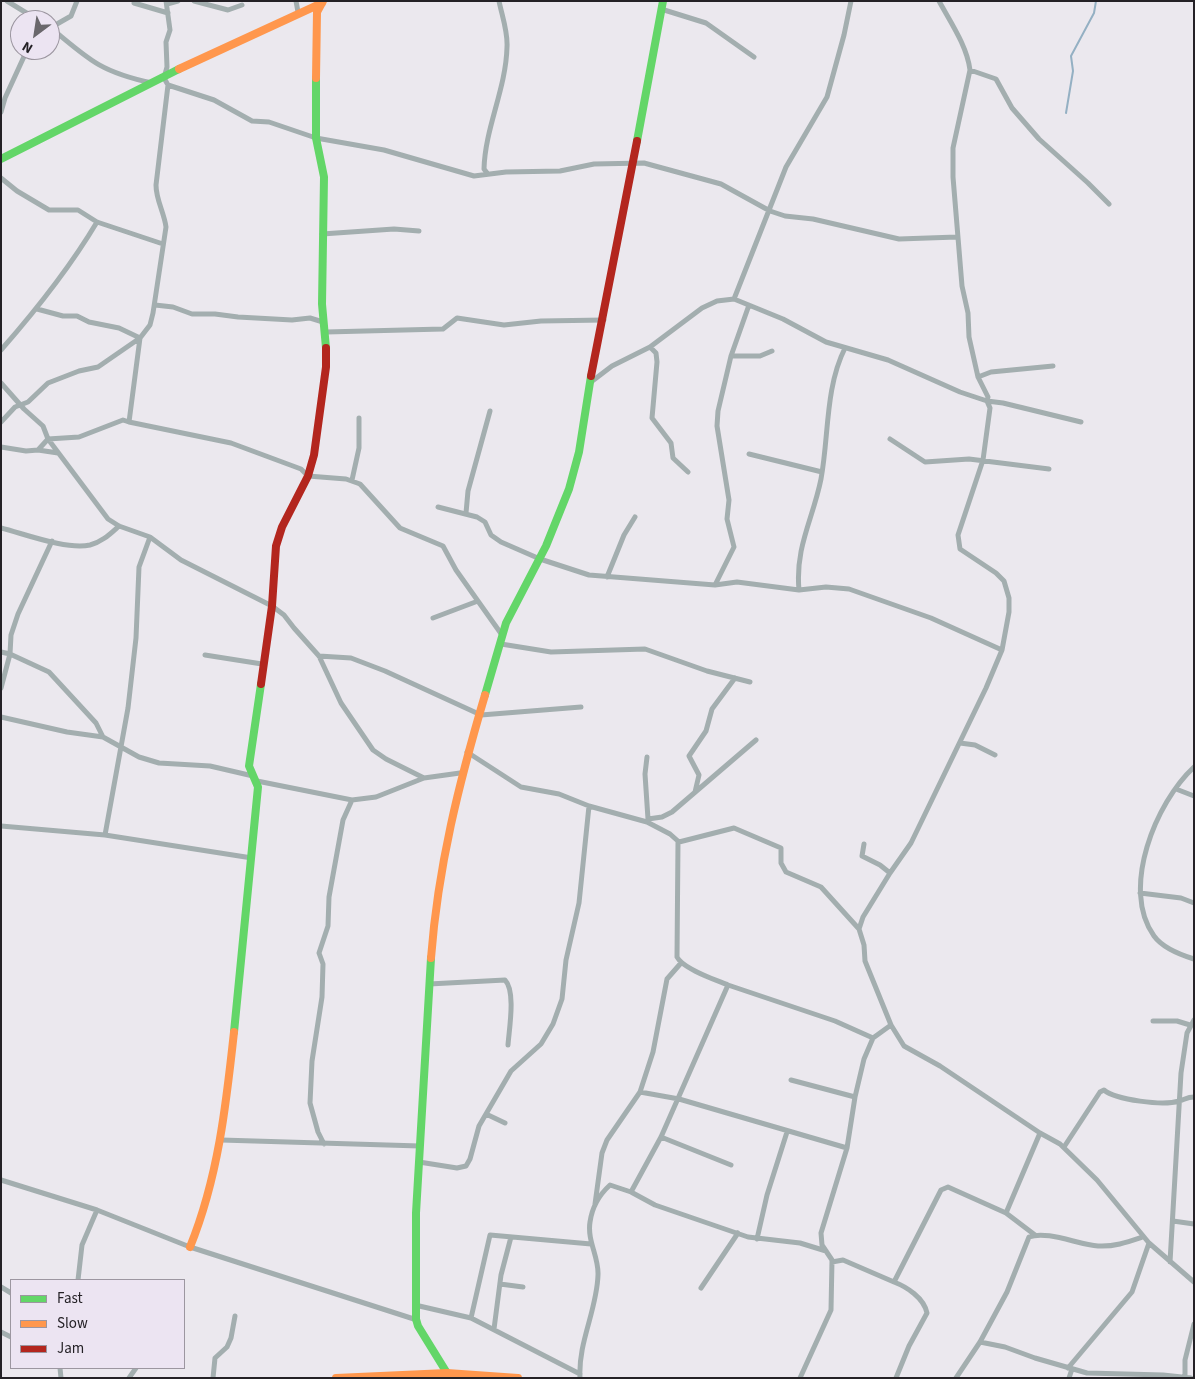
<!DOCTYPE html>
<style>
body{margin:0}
#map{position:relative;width:1195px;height:1379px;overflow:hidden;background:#ebe8ee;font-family:"Source Sans 3",sans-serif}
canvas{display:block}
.frame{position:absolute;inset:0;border:2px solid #242126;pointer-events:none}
.legend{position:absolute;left:10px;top:1279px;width:175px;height:90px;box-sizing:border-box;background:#ece4f2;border:1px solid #9c96a0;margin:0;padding:6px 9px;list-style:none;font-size:15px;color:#242126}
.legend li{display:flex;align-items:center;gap:10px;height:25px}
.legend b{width:25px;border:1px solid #9c96a0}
.north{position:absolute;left:10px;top:10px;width:50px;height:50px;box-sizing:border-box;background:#ece4f2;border:1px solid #9c96a0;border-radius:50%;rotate:211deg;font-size:14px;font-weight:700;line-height:20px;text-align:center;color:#242126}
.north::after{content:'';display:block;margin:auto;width:18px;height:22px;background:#6a676c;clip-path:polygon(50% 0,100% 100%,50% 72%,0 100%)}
</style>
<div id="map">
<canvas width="1195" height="1379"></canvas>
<div class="frame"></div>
<ul class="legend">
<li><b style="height:6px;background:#63d668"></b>Fast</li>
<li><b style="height:6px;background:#ff974d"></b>Slow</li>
<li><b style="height:6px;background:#b3261e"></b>Jam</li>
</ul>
<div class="north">N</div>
</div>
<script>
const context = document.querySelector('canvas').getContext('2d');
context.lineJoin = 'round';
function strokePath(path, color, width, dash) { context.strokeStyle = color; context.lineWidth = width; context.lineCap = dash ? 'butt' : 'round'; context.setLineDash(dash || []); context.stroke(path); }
const stream = new Path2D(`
 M1066,113L1073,71L1071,56L1094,13L1096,1`);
const street = new Path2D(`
 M7,1L38,20
 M166,1L170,30L166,42L167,67L164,78L168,85L156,185C156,200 164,212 166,227L153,313L150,325L140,338L129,422L231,443L301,469L308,476L346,479L360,484L400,528L443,546L456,570L502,635
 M194,1L228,10L242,5
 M296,1L298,12
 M134,3L168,13
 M167,4L178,1
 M661,9L706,23L754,57
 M50,27C89,60 101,72 152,83
 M50,28L71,16L77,1
 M970,70L996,79L1012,108L1039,139L1088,183L1109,204
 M168,85L214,100L252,121L269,122L316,138L384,150L474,176L506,172L560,171L594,164L644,163L721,184L770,211L785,216L813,219L899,239L957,237
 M1,112L5,98L27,50
 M487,173L484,169C485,128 506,89 507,47C508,32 502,16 499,1
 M1,178L17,191L49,210H78L97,222L163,244
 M322,234L394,229L419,231
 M734,299L786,167L827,97L844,35L851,1
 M155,305L173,307L192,314H215L238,317L292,320L310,318L323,322
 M326,332L443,329L457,318L504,325L541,321L604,320
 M650,347L656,353L657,362L652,418L671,443L673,458L688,472
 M1,350C37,309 69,269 97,222
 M731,356H760L772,351
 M978,377L991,372L1053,366
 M591,382L612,366L650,347L702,308L717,301L734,299L783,319L826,342L888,360L960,392L987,401L1003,403L1081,422
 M1,383L24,409L43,426L48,439L108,519L119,526L150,537L181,560L272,606L284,615L294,628L319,656L341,703L373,750L386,759L424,778L460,773
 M1,422L15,407L28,402L48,383L79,371L98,367L140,338L119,328L89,322L77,316H63L37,309
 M890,439L925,462L969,459L1049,469
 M1,447L26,451L38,450L48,439L79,437L123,420L129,422
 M38,450L58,453
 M749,454L822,472
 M352,480L359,448V418
 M438,507L477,517L485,522L491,535L501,542L540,559L589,575L715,585L737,582L799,590L826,587L849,589L931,618L1002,650
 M466,513L468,491L490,411
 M1,528C25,534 66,550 90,545C102,542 110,534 119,526
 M52,541L18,614L11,635L10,654L49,672L96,723L103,737L139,757L159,763L210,766L253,776
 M607,577L624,535L635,517
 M715,585L734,547L727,519L729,500L717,426L718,411L731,356L749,305
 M799,590C795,547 813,519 821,479C829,436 825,388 845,348
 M433,618L478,601
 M501,644L551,652L645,649L707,671L750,682
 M1,652L10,654L1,688
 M205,655L262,664
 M319,656L351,658L385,671L481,715L581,707
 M1,717L67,732L103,737
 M960,743L975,745L995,755
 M467,752L521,787L559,794L589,806L647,822L670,834L679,842L734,828L781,848V863L786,872L821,887L859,929
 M647,757L645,774L648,819
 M1194,767C1156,802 1120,889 1154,936C1162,947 1181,955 1194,959
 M257,781L352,800L376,797L424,778
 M1176,789L1194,796
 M695,792L699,775L689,756L706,731L712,709L735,678
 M647,822L648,819L662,817L672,812L756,740
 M1,826L105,835L252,858
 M105,835L128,708L136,638L139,567L150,537
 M678,842L677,957C683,969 716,980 728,985
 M864,844L862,856L880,865L890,873
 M1140,893L1181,898L1194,903
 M429,984L505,980C516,991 509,1030 508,1045
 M1153,1021H1177L1190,1025
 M891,1025L865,961L864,945L859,929L863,917L890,873L911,843L986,688L1002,650L1009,612V598L1004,581L996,573L960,549L958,535L983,460L990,408L987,401L988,397L978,377L969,337L968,313L962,286L953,177V148L970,70C967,46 951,23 939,1
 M791,1080L855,1097
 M640,1092L679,1099L847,1148
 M486,1114L505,1123
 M661,1137L731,1165
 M221,1140L420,1146
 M324,1144L318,1132L310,1103L312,1061L322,997L323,964L319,953L328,926L329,897L343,820L352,800
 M1064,1147L1100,1092L1104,1090C1116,1100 1163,1106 1179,1101C1184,1100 1187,1097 1194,1097
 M419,1162L457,1168L466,1166L470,1159L479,1126L511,1071L541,1044L553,1024L562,999L566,960L579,903L589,806
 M1,1180L97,1210L190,1247L417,1320
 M631,1192L661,1137L728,985L835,1021L873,1038
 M595,1204L602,1153L607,1140L640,1092L653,1052L667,979L681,963
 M1006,1213L1040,1133
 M1173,1221L1194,1224
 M757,1239L767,1195L787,1132
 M832,1262L843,1260L894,1282L941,1190L948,1187L1006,1213L1035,1235
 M1170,1262L1181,1073L1187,1033L1194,1020
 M78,1280L82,1245L97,1210
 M894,1282C907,1287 924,1298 927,1313L909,1346L896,1378
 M500,1284L523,1287
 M1,1287L11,1293
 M701,1288L738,1233
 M415,1305L471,1318L580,1374
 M471,1318L490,1235L591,1244
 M494,1329L501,1275L511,1237
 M1,1332L11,1337
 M980,1342L1005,1347L1035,1358L1087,1373L1163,1375L1191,1378
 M60,1368L61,1378
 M1068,1368L1132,1292L1149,1243
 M1185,1377V1360L1194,1324
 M129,1378L136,1368
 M213,1378L215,1358L227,1347L231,1338L235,1316
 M580,1378C578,1342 597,1310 598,1275C599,1257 587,1241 590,1222C592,1208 599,1195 610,1185L631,1192L655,1205L748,1237L800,1243L826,1251
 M800,1378L831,1310L832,1260L822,1245L821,1233L847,1148L855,1097L864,1059L873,1038L891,1025L904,1046L940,1066L1040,1133L1060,1144L1097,1180L1149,1243L1194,1282
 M956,1378L980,1342L1007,1292L1029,1237C1047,1230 1079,1245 1098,1246C1114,1247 1128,1242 1143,1237
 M1069,1378L1072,1369`);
const fast = new Path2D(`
 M316,78V138L324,177L322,304L326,348
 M637,141L663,1
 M1,159L179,69
 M485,695L506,623L546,546L569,489L579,452L591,376
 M431,958L416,1213V1319L418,1326L447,1373
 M234,1032L258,787L249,766L261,684`);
const slow = new Path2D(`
 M179,69L322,3
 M316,78L317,12L323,1
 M431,958C438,866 459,783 485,695
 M190,1247C218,1178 226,1106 234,1032
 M336,1378L447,1373L518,1378`);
const jam = new Path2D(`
 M591,376L637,141
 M261,684L272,606L276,546L282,527L308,476L314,455L326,367V348`);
strokePath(stream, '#94b0c3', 2);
strokePath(street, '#a3aeaf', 5);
strokePath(fast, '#63d668', 8);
strokePath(slow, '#ff974d', 8);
strokePath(jam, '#b3261e', 8);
</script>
